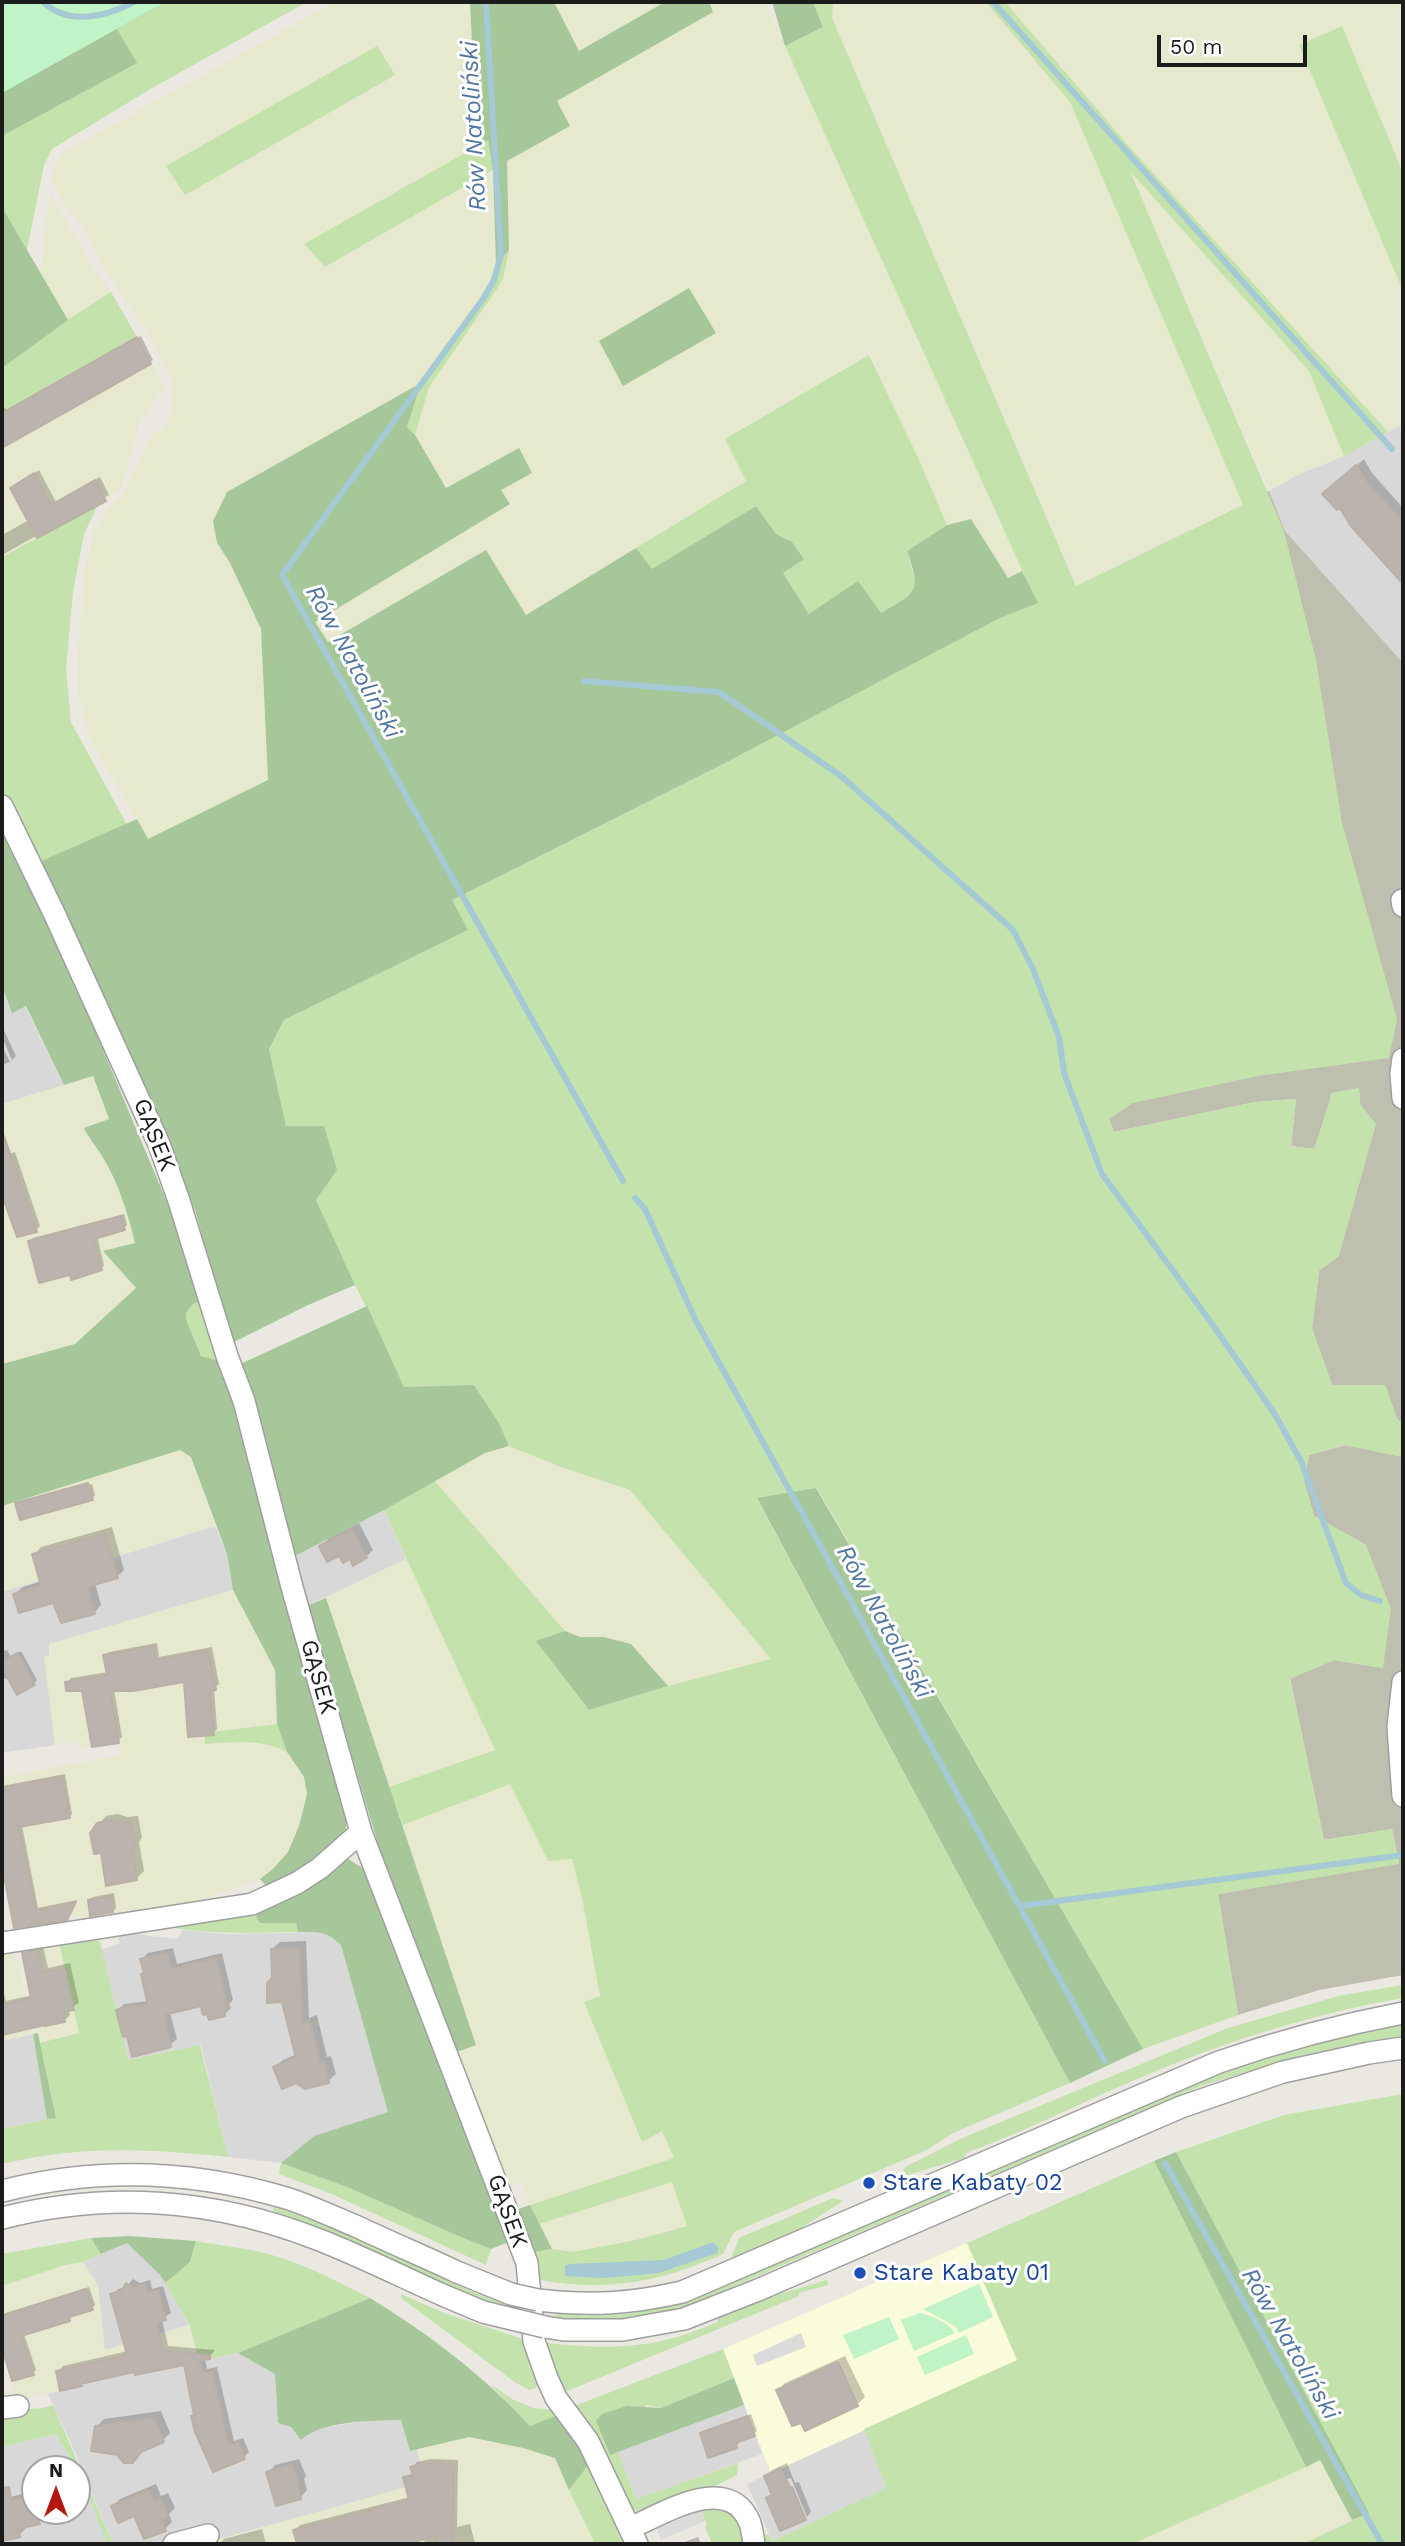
<!DOCTYPE html>
<meta charset="utf-8">
<style>
body{margin:0}
#map{position:relative;width:1405px;height:2546px;overflow:hidden;background:#ebe8e1;font-family:"Work Sans",sans-serif}
canvas{display:block}
.frame{position:absolute;inset:0;border:4px solid #1b1b1b;pointer-events:none}
.north{position:absolute;left:21px;top:2455px;width:70px;height:70px;box-sizing:border-box;background:#fff;border:2px solid #a4a4a4;border-radius:50%;rotate:0deg;font-size:19px;font-weight:700;line-height:28px;text-align:center;color:#1b1b1b}
.north::after{content:'';display:block;margin:auto;width:24px;height:32px;background:#b31912;clip-path:polygon(50% 0,100% 100%,50% 72%,0 100%)}
.scale{position:absolute;left:1157px;top:35px;width:150px;height:32px;box-sizing:border-box;border:4px solid #1b1b1b;border-top:0;padding-left:9px;font-size:21px;line-height:24px;white-space:nowrap;color:#1b1b1b;-webkit-text-stroke:5px #fff;paint-order:stroke}
</style>
<div id="map">
<canvas width="1405" height="2546"></canvas>
<div class="frame"></div>
<div class="north">N</div>
<div class="scale">50 m</div>
</div>
<script>
const context = document.querySelector('canvas').getContext('2d');
context.lineJoin = 'round';
function paint(path, color) { context.fillStyle = color; context.fill(path, 'evenodd'); }
function strokePath(path, color, width, dash) { context.strokeStyle = color; context.lineWidth = width; context.lineCap = dash ? 'butt' : 'round'; context.setLineDash(dash || []); context.stroke(path); }
function label(font, color, halo, rows, align = 'center') {
  context.font = font + ' "Work Sans",sans-serif'; context.lineWidth = 6; context.setLineDash([]); context.textBaseline = 'middle'; context.strokeStyle = halo; context.fillStyle = color; for (const [text, x, y, turn = 0] of rows) {
    context.save(); context.translate(x, y); context.rotate((+turn || 0) * Math.PI / 180); context.textAlign = isNaN(turn) ? turn : align; if (halo) context.strokeText(text, 0, 0); context.fillText(text, 0, 0); context.restore();
  }
}
const residential = new Path2D(`
 M1403,424V663L1284,531L1267,492L1297,475L1344,456Z
 M2,986L12,1012L25,1006L64,1085L2,1104Z
 M384,1510L406,1559L307,1606L293,1557Z
 M215,1526L227,1554L233,1590L49,1644V1656H45L55,1745L2,1753V1592Z
 M183,1930L224,1934L322,1932L335,1939L341,1945L389,2112L314,2136L281,2163L228,2157L201,2045L128,2060L101,1950L120,1943L117,1932L177,1939Z
 M33,2034L47,2119L2,2129V2041Z
 M127,2243L160,2275L190,2325L104,2350L98,2285L83,2262Z
 M238,2353L275,2374L278,2422L291,2427L301,2440L312,2430L364,2421L402,2420L410,2451L417,2449L426,2482L210,2542L206,2530L154,2544H113L74,2450L48,2394L134,2372L136,2375Z
 M744,2405L762,2454L636,2499L618,2452Z
 M864,2429L886,2488L772,2541L747,2484Z
 M56,2434L79,2472L107,2544H2V2447ZM35,2469H77V2511H35Z`);
const education = new Path2D(`
 M967,2243L1018,2360L771,2473L723,2349Z`);
const construction = new Path2D(`
 M1269,491L1285,531L1403,663V1424L1397,1419L1385,1385H1332L1312,1329L1319,1271L1360,1104L1359,1088L1332,1093L1315,1149L1291,1146L1296,1099L1255,1102L1114,1132L1109,1119L1077,586Z
 M1346,1445L1403,1457V1975L1319,1990L1238,2015L1218,1894L1399,1863L1392,1829L1324,1840L1290,1678L1334,1660L1383,1668L1366,1545L1314,1516L1304,1481L1309,1455Z`);
const farmland = new Path2D(`
 M335,2H470L477,146L304,245L325,267L493,170L496,265L488,286L421,383L227,492L214,521L217,543L230,563L261,629L268,780L148,840L90,739L78,695V650L85,570L94,530L107,510L123,494L153,434L164,427L173,403V383L147,332L110,278L76,216H72L52,182L54,166L64,152Z
 M554,2H665L579,51Z
 M709,2H765L1022,571L1008,578L971,519L947,525L850,309L869,355L725,439L746,481L526,615L485,551L328,643L314,622L509,505L501,490L519,448L446,488L415,435L429,387L503,279L509,250L507,161L570,126L557,101L713,12Z
 M833,2H986L1039,63L1070,102L1244,505L1077,586L832,18Z
 M1005,2H1403V173L1342,26L1299,46L1403,291V424L1388,432L1127,144Z
 M1129,169L1309,371L1344,456L1297,475L1269,491Z
 M50,193L90,262L111,292L68,320L40,274Z
 M137,337L165,387L139,424L122,486L106,501L2,557V429L10,424L3,412Z
 M93,1076L109,1119L85,1128L91,1143L102,1155L127,1209L135,1243L104,1251L136,1288L75,1344L2,1364V1104Z
 M509,1446L561,1467L630,1490L771,1659L668,1686L631,1644L604,1637H580L565,1631L434,1480L485,1453Z
 M180,1450L191,1457L215,1526L2,1592V1506Z
 M406,1559L495,1750L389,1787L326,1598Z
 M233,1590L275,1670L277,1724L214,1732L205,1744L230,1742L277,1746L287,1752L304,1777L307,1794L299,1826L288,1852L273,1869L260,1879L188,1905L115,1918L113,1915L86,1919L82,1916L68,1918L66,1923L15,1934L2,1865V1777L121,1755L119,1743L83,1749L76,1742L55,1745L44,1656H49V1644Z
 M510,1784L548,1861L572,1858L583,1903L600,1996L585,2002L641,2142L662,2130L674,2158L530,2205L522,2182L507,2185L457,2052L476,2045L403,1825Z
 M60,1946L79,2033L40,2043L20,1952Z
 M2,1952L17,1956L33,2034L2,2041Z
 M672,2182L688,2225L636,2240L573,2252L552,2249L539,2224Z
 M83,2262L98,2285L105,2350L190,2325L199,2361L135,2375L134,2372L82,2384V2386L17,2400L2,2348V2286L65,2265Z
 M469,2437L523,2448L555,2458L595,2544H202L425,2482L417,2449Z
 M1320,2460L1352,2520L1303,2544H1132Z`);
const grass = new Path2D(`
 M165,2H307L152,88L52,149L44,165L27,250L2,207V136L136,63L117,29Z
 M813,2H833L832,18L1076,586L1243,505L1070,102L986,2H1005L1127,144L1388,432L1344,456L1309,371L1130,171L1284,531L1316,660L1342,823L1397,1019L1389,1058L1258,1076L1133,1103L1109,1119L1114,1132L1255,1102L1296,1099L1291,1146L1314,1149L1332,1093L1359,1088L1360,1104L1376,1124L1339,1256L1319,1271L1312,1328L1332,1385H1385L1397,1419L1403,1424V1457L1345,1445L1309,1455L1304,1481L1314,1516L1366,1545L1391,1609L1383,1668L1334,1660L1290,1679L1324,1840L1392,1829L1399,1864L1218,1894L1238,2015L1143,2049L817,1488L757,1499L1070,2083L953,2133L927,2150L734,2232L723,2254C661,2282 608,2292 540,2280L529,2253L552,2249L573,2252L636,2240L687,2226L672,2182L539,2224L530,2205L674,2158L662,2131L642,2142L584,2002L600,1996L583,1903L572,1859L548,1861L510,1784L403,1825L389,1787L495,1750L384,1510L434,1480L565,1631L537,1641L589,1710L668,1686L771,1659L630,1490L561,1467L509,1446L499,1423L474,1385L404,1387C375,1324 343,1263 316,1200L337,1170L286,1126L269,1049L284,1020L468,930L451,900L729,761L998,619L1037,603L785,46L823,27Z
 M1342,26L1403,173V291L1299,45Z
 M377,46L395,75L185,195L166,166Z
 M488,140L493,170L325,267L304,244Z
 M509,250L503,279L497,289L429,387L415,435L407,427L421,383L488,286L496,265Z
 M111,292L137,337L3,412L2,368L35,341Z
 M869,355L920,462L947,525L907,551L916,584L911,596L881,613L809,614L783,573L804,559L792,542L776,534L756,506L652,570L636,548L746,481L725,439Z
 M98,505L84,534L73,592L66,669L71,722L127,825L37,863L2,790V557Z
 M205,1299L223,1362L201,1356L187,1322L186,1313L193,1304Z
 M277,1724L287,1752C264,1739 231,1742 205,1744V1736L213,1735V1732Z
 M253,1907L261,1923H296L298,1932C251,1933 205,1935 159,1925Z
 M95,1940L100,1942L128,2060L200,2045L228,2157C148,2149 82,2145 2,2164V2129L56,2117L40,2043L79,2033L60,1946Z
 M1403,1985V1998C1311,2014 1224,2042 1137,2079C1080,2103 1024,2132 966,2153L965,2158L900,2177L905,2167L960,2139L1228,2028L1338,1996Z
 M1403,2024V2037L1365,2042L1299,2056L1201,2086L690,2305C646,2319 601,2324 555,2318L556,2313C606,2320 655,2312 702,2296L1239,2065L1337,2037Z
 M1403,2094V2544H1303L1368,2513L1176,2152L1284,2115Z
 M1154,2161L1306,2467L1132,2544H765L764,2535L768,2534L772,2541L886,2488L864,2429L1017,2360L967,2243Z
 M281,2163L347,2187L463,2238L491,2249L486,2265L334,2195L279,2174Z
 M833,2198L843,2201L795,2232L731,2259L739,2238Z
 M273,2207C328,2223 378,2248 429,2272C455,2284 483,2298 510,2304L509,2309C427,2286 354,2237 273,2211Z
 M91,2238L101,2254L83,2262L65,2265L2,2286V2254Z
 M196,2241C217,2245 239,2247 260,2252C299,2261 335,2280 370,2298L238,2353L199,2361L190,2325L165,2283L190,2262Z
 M827,2280L828,2285L799,2293V2296L567,2391H563L541,2342C584,2348 634,2350 677,2337C691,2333 704,2327 718,2322L717,2319L766,2298Z
 M401,2294L444,2313L523,2339L538,2382L536,2388L529,2390L516,2383L401,2298Z
 M723,2349L734,2378L661,2408L646,2405L610,2455L618,2452L636,2499L738,2463L737,2475L715,2486L696,2489L641,2512L633,2510L574,2406Z
 M490,2384L512,2399L533,2408L555,2410L558,2415L530,2426Z
 M53,2405L113,2544H107L79,2472L56,2434L2,2447V2411L43,2408Z
 M589,2464L623,2543L595,2544L569,2490Z
 M715,2504L737,2517L747,2544H712L705,2527L707,2525L699,2506Z`);
const forest = new Path2D(`
 M2,2H165L117,29L137,63L2,136Z
 M470,2H554L579,51L665,2H709L713,12L557,101L570,126L507,161L509,250L496,265L493,170L488,140L477,146Z
 M772,2H813L823,27L785,46Z
 M2,207L68,320L2,368Z
 M689,288L716,333L623,386L599,341Z
 M421,383L407,427L415,435L446,488L519,448L532,473L501,490L510,504L315,622L328,642L486,550L526,615L636,548L652,569L756,506L776,534L792,542L804,559L783,573L809,614L858,581L881,613C916,593 922,593 907,551L947,525L971,519L1008,578L1022,571L1038,603L998,619L729,761L452,900L468,930L284,1020L269,1049L286,1126H324L337,1170L316,1200L355,1285L308,1305L232,1343L195,1210L145,1090L37,863L137,819L148,839L268,780L261,629L230,563L217,543L213,521L227,492Z
 M2,824L58,943L198,1276L205,1299L193,1304L186,1313L187,1322L201,1356L223,1362L347,1815L346,1829L342,1844L272,1892L260,1879L273,1869L288,1852L299,1826L307,1794L304,1777L287,1752L277,1724L275,1670L233,1590L227,1554L191,1457L180,1450L2,1506V1364L75,1344L136,1288L103,1251L135,1243C128,1213 118,1182 102,1156C96,1146 89,1139 84,1128L109,1119L93,1076L64,1085L26,1006L12,1013L2,986Z
 M367,1306L404,1387L474,1385L499,1423L509,1446L485,1453L384,1510L293,1557L238,1365Z
 M816,1488L1143,2049L1070,2083L757,1498Z
 M326,1598L476,2045L457,2052L378,1844L307,1606Z
 M565,1631L580,1637H604L631,1644L668,1686L589,1710L536,1641Z
 M342,1855L369,1872L511,2241L491,2249L463,2238L347,2187L281,2163L314,2136L388,2112L341,1945C325,1930 319,1932 298,1932L296,1923H261L258,1920L253,1907Z
 M38,2033L40,2043L56,2118L47,2119L33,2034Z
 M1176,2152L1369,2513L1352,2520L1320,2460L1306,2467L1154,2161Z
 M530,2205L552,2249L529,2253L515,2210Z
 M129,2236L196,2241L190,2262L165,2283L160,2275L127,2243L101,2254L91,2238Z
 M370,2298C430,2335 482,2374 530,2426L558,2415L589,2464L569,2490L555,2458L523,2448L469,2437L410,2451L401,2420C371,2421 323,2420 301,2440L291,2427L278,2423L275,2374L238,2353Z
 M734,2378L744,2405L610,2455L596,2420L602,2414L627,2406L661,2408Z`);
const park = new Path2D(`
 M2,2H165L2,93Z
 M979,2284L993,2317L959,2333L955,2326L923,2309Z
 M920,2313C931,2315 949,2323 955,2333L914,2351L901,2320Z
 M889,2317L899,2339L854,2359L843,2335Z
 M966,2335L974,2354L925,2375L917,2357Z`);
const parking = new Path2D(`
 M801,2333L806,2347L757,2366L753,2355Z
 M699,2506L705,2521L661,2540L655,2525Z`);
const water = new Path2D(`
 M713,2242L719,2248L717,2253L659,2273L604,2278L565,2276V2266L569,2264L664,2260Z`);
const shadow = new Path2D(`
 M141,336L153,360L150,363L2,445V409L5,408L7,410Z
 M1364,459L1372,473L1403,508V527L1397,533L1403,538V581L1352,524L1332,487Z
 M39,470L56,502L100,477L109,495L2,555V535L29,520L12,488Z
 M2,1026L16,1056L12,1060L2,1037Z
 M2,1046L10,1062L2,1065Z
 M15,1152L40,1226L36,1230L18,1235L2,1190V1156Z
 M124,1214L127,1225L124,1228L97,1236L104,1265L101,1269L71,1273L30,1241L33,1238Z
 M92,1484L95,1495L92,1498L19,1504Z
 M359,1523L373,1550L366,1557H351L321,1546L328,1539Z
 M112,1527L124,1570L117,1577L95,1583L101,1605L94,1613L54,1601L15,1594L23,1587L42,1581L34,1555L41,1547Z
 M157,1643L159,1657L212,1647L219,1684L214,1688L217,1729L213,1733L185,1680L114,1689L122,1737L118,1741L84,1689L67,1683L71,1678L108,1672L105,1656L109,1652Z
 M7,1650L11,1657L21,1651L37,1680L34,1683L9,1678L2,1679V1651Z
 M65,1774L72,1814L69,1817L22,1825L38,1908L77,1900L66,1918L15,1926L2,1857V1786Z
 M118,1814L127,1817L138,1816L142,1838L139,1842L144,1871L136,1879L99,1824L106,1816Z
 M114,1893L116,1908L113,1911L89,1900L93,1897Z
 M306,1941L309,2018L317,2015L327,2057L331,2056L336,2074L328,2081L275,2067L283,2060L297,2054L284,2000L273,1979L272,1949L280,1942Z
 M43,1946L48,1968L70,1963L79,2003L68,2009L70,2015L64,2021L46,2022L2,2033V1987L6,2001L33,1995L24,1954L30,1948Z
 M173,1948L177,1964L222,1953L233,2000L229,2004L231,2008L225,2014L202,2004L170,2012L177,2039L170,2045L128,2034L118,2010L124,2004L149,2001L142,1959L148,1953Z
 M133,2279L140,2283L150,2280L152,2289L163,2286L171,2313L162,2319L168,2346L215,2350L209,2357L205,2358L207,2369L217,2367L234,2441L243,2438L249,2452L244,2457L214,2470L196,2414L185,2362L136,2370L85,2381L81,2385L58,2372L63,2366L128,2351L112,2295L118,2289L126,2287Z
 M89,2287L95,2305L92,2308L72,2315L69,2320L24,2334L36,2370L33,2373L13,2379L2,2342V2314Z
 M845,2356L865,2397L857,2405L778,2390L785,2383Z
 M161,2411L170,2433L163,2440L143,2449L133,2461L96,2427L104,2419Z
 M751,2414L757,2431L738,2441L739,2443L736,2446L702,2433L705,2430Z
 M299,2459L306,2476L304,2479L307,2490L300,2498L268,2473L275,2465Z
 M431,2459L458,2460L457,2527L470,2524L475,2544H425L424,2538L400,2544H299L295,2530L300,2525L410,2497L405,2478L414,2472L412,2468L417,2462Z
 M787,2463L795,2483L799,2482L811,2512L807,2517L791,2478L787,2479L806,2518L781,2528L768,2498L773,2493L766,2476L772,2470Z
 M156,2484L161,2496L168,2493L175,2508L169,2514L172,2522L165,2529L135,2514L113,2506L120,2499Z
 M29,2492L30,2496L35,2495V2511H64L25,2525L26,2528L19,2535L2,2539V2503L7,2498Z
 M262,2529L266,2544H219L224,2539Z
 M698,2537L701,2544H682L684,2542Z`);
const stream = new Path2D(`
 M43,2C69,26 105,17 134,2
 M486,2L501,254L494,280L483,299L282,575L623,1181
 M993,2L1392,449
 M584,681L719,692L841,776L1013,930L1033,969L1059,1037L1064,1073L1102,1174L1210,1321L1274,1413L1301,1461L1346,1583L1361,1595L1380,1601
 M635,1198L645,1209L696,1321L1105,2061
 M1020,1906L1403,1855
 M1165,2163L1382,2544`);
const building = new Path2D(`
 M137,337L151,364L2,448V413Z
 M1356,465L1365,480L1403,523V584L1350,525L1340,508L1337,510L1322,494Z
 M34,473L51,505L95,480L106,501L37,538L10,488Z
 M2,1136H4L37,1232L17,1237L2,1195Z
 M121,1216L125,1230L94,1239L102,1270L71,1280L70,1275L39,1283L28,1241Z
 M88,1483L93,1500L20,1520L15,1503Z
 M352,1529L367,1558L353,1566L350,1559L343,1563L339,1556L327,1562L319,1546Z
 M105,1534L118,1578L87,1587L95,1614L61,1623L53,1603L19,1613L13,1594L41,1586L32,1554Z
 M153,1646L156,1660L208,1650L216,1690L210,1691L214,1735L188,1737L184,1682L133,1691H110L119,1743L92,1747L82,1691H66L65,1682L107,1675L103,1655Z
 M17,1653L35,1685L17,1695L2,1668V1662Z
 M62,1776L70,1818L19,1827L36,1910L76,1902L67,1920L14,1928L2,1865V1788Z
 M110,1820L119,1824L131,1822L136,1847L132,1848L137,1880L106,1886L101,1853L94,1854L90,1833L97,1823Z
 M111,1896L113,1912L90,1916L88,1900Z
 M299,1948L302,2024L310,2021L320,2063L324,2062L329,2083L305,2089L296,2083L282,2089L273,2067L296,2058L282,2002L267,2003V1983L272,1978L271,1949Z
 M38,1951L43,1973L64,1967L74,2010L63,2012L65,2022L45,2026V2025L2,2035V2005L31,1998L22,1953Z
 M167,1953L171,1969L216,1958L228,2008L224,2009L225,2016L209,2020L207,2014L203,2015L201,2006L164,2015L171,2047L132,2057L127,2036L123,2037L116,2010L128,2006H148L141,1974L144,1973L140,1959Z
 M126,2283L134,2288L145,2284L147,2293L158,2290L166,2320L156,2323L163,2351L210,2355V2359L199,2361L202,2373L212,2371L229,2446L238,2442L245,2459L213,2472L195,2432L191,2416L194,2415L184,2365L135,2375L134,2372L81,2384L82,2386L60,2391L56,2371L127,2355L110,2294L122,2291Z
 M86,2289L93,2310L69,2317L70,2321L21,2336L34,2375L12,2381L2,2348V2316Z
 M838,2362L858,2406L805,2431L801,2423L792,2426L776,2390Z
 M748,2416L755,2436L735,2443L737,2448L708,2458L700,2433Z
 M154,2418L164,2442L141,2452L133,2463H124L117,2455L91,2451L95,2426Z
 M425,2463L454,2464L452,2544H437L435,2536L407,2544H297L293,2530L409,2500L403,2477L413,2475L410,2467Z
 M291,2465L300,2485L298,2488L301,2499L276,2506L266,2472Z
 M781,2468L789,2488L792,2487L806,2520L780,2531L766,2498L772,2495L764,2476Z
 M9,2487L11,2500L22,2498L23,2502L35,2500V2511L40,2524L18,2529L20,2537L2,2541V2488Z
 M148,2490L154,2502L161,2499L168,2517L161,2520L166,2531L144,2539L134,2516L118,2523L111,2506Z`);
const minor = new Path2D(`
 M2,806L54,913L159,1144L179,1201L227,1356L244,1401L292,1587L361,1832L527,2263L534,2341L547,2378L556,2398L588,2441L637,2544
 M1402,900L1403,906
 M1403,1059L1401,1073L1403,1098
 M1403,1682L1398,1727L1403,1796
 M2,1943L252,1904L297,1883L320,1868L361,1832
 M2,2191C96,2167 192,2170 286,2198C311,2206 336,2218 360,2228C392,2243 425,2257 457,2272
 M2,2218C108,2191 215,2199 317,2239C361,2256 402,2277 445,2296
 M538,2300C592,2306 629,2304 682,2292L1219,2062C1280,2041 1340,2025 1403,2013
 M545,2327L564,2330H623L684,2319L758,2290L1181,2107L1283,2072L1369,2053L1403,2048
 M2,2408L18,2406
 M630,2528C663,2514 729,2471 750,2523C752,2529 753,2537 754,2544
 M174,2544L208,2535`);
const minorBridge = new Path2D(`
 M457,2272L511,2294L538,2300
 M445,2296L483,2312L545,2327`);
const markers = [
 [869,2183,7,"#1a4fb4"],
 [860,2273,7,"#1a4fb4"]
];
const streetNames = [
 ["GĄSEK",154,1135,68],
 ["GĄSEK",318,1677,74],
 ["GĄSEK",507,2211,70]
];
const transitNames = [
 ["Stare Kabaty 02",883,2183],
 ["Stare Kabaty 01",874,2273]
];
const waterNames = [
 ["Rów Natoliński",474,126,-93],
 ["Rów Natoliński",353,662,61],
 ["Rów Natoliński",884,1622,61],
 ["Rów Natoliński",1290,2344,60]
];
paint(residential, '#d9d8d8');
paint(education, '#fafbda');
paint(construction, '#bebfae');
paint(farmland, '#e6e9cd');
paint(grass, '#c4e2ab');
paint(forest, '#a5c799');
paint(park, '#c0f3c6');
paint(parking, '#dbdbdb');
paint(water, '#a5c9d5');
paint(shadow, '#0003');
strokePath(stream, '#a5c9d5', 6);
paint(building, '#bbb4ae');
strokePath(building, '#bbb0a5', 2);
strokePath(minor, '#9f9f9f', 24);
strokePath(minor, '#fff', 21);
strokePath(minorBridge, '#9f9f9f', 24, []);
strokePath(minorBridge, '#fff', 21);
for (const [x, y, r, color] of markers) { const dot = new Path2D(); dot.arc(x, y, r, 0, 2 * Math.PI); context.fillStyle = color; context.fill(dot); strokePath(dot, '#fff', 2.5); }
label('23px', '#1b1b1b', '#fff', streetNames);
label('23px', '#164399', '#fff', transitNames, 'left');
label('italic 24px', '#5176a0', '#fff', waterNames);
</script>
